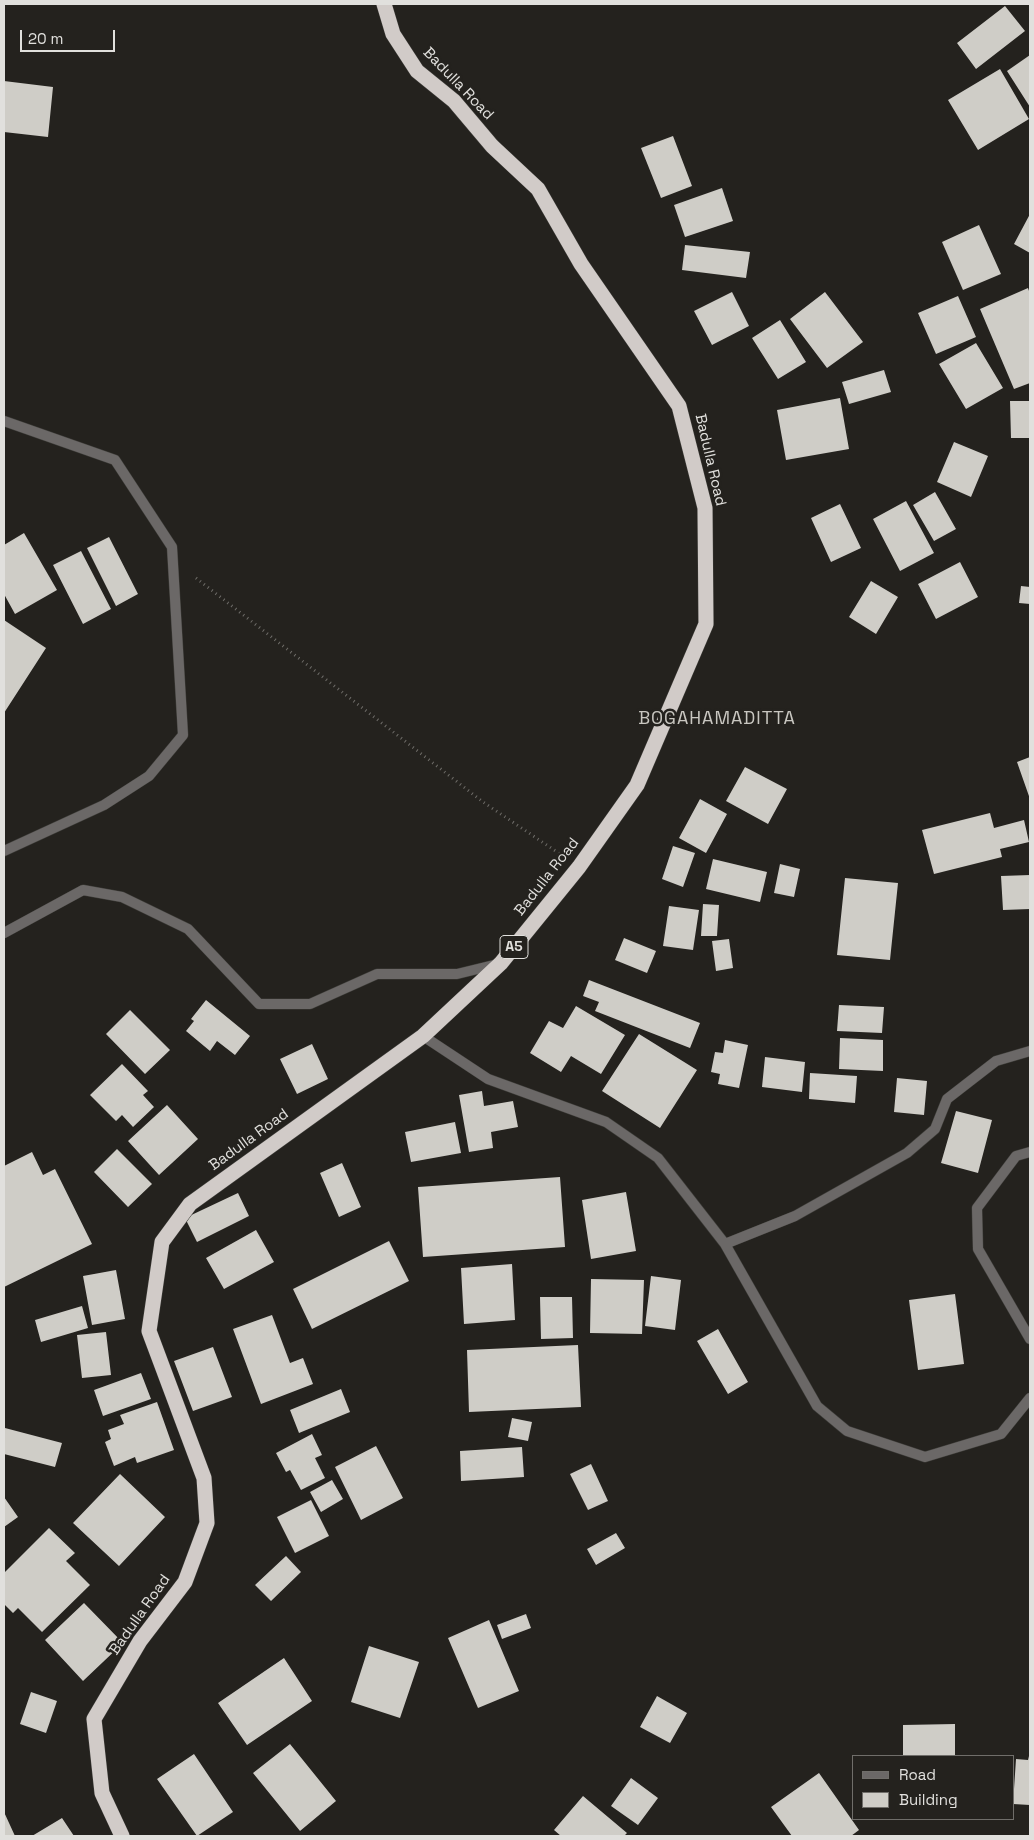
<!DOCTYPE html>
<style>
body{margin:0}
#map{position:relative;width:1034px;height:1840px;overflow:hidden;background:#24221e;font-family:"Space Grotesk",sans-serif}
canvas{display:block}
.frame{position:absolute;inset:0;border:5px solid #e1e0dd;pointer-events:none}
.legend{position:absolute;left:852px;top:1755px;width:162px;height:65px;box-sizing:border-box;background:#24221e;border:1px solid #706e6a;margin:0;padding:6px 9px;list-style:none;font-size:15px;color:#e1e0dd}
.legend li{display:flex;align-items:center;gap:10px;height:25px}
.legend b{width:25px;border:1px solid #706e6a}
.scale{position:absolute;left:20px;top:30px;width:95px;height:22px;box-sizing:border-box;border:2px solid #e1e0dd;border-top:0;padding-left:6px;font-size:15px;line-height:18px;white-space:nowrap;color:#e1e0dd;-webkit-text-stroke:4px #24221e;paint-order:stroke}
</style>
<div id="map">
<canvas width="1034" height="1840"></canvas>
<div class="frame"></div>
<ul class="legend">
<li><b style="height:6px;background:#6b6867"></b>Road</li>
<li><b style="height:14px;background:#cfcdc7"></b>Building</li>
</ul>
<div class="scale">20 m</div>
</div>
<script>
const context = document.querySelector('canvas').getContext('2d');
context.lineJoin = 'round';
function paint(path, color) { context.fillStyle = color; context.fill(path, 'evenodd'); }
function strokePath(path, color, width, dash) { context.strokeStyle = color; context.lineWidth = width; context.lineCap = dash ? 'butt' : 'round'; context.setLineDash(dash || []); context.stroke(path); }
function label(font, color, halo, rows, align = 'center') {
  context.font = font + ' "Space Grotesk",sans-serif'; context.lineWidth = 5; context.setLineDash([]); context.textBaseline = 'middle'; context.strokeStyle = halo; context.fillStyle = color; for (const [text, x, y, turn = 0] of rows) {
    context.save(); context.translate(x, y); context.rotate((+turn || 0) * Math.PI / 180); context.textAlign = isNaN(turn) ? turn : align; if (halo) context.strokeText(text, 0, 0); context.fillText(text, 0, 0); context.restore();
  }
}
const building = new Path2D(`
 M1005,6L1025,31L976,69L957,43Z
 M1030,55V107L1007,71Z
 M1000,69L1029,119L978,150L948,100Z
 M4,81L53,87L48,137L4,132Z
 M673,136L692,186L661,198L641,148Z
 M722,188L733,221L685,237L674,205Z
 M1030,214V253L1014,244Z
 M979,225L1001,274L963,290L942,242Z
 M685,245L750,252L746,278L682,270Z
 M1028,288L1030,294V383L1014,389L980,309Z
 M732,292L749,326L712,345L694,311Z
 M825,292L863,342L827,368L790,319Z
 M958,296L976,337L936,354L918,313Z
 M780,320L806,362L778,379L752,338Z
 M976,343L1003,388L966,409L939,364Z
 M884,370L891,392L849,404L842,382Z
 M840,398L849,449L786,460L777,410Z
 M1010,401H1030V438H1011Z
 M954,442L988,456L971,497L937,482Z
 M935,492L956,529L934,541L913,505Z
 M906,501L934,553L900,571L873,519Z
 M840,504L861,548L831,562L811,518Z
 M24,533L57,590L15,614L4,594V545Z
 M109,537L138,594L116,606L87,548Z
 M81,551L111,609L83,624L53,565Z
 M960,562L978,597L936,619L918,584Z
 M871,581L898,597L876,634L849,617Z
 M1021,586L1030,587V604L1019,603Z
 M4,620L46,648L4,713Z
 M1030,757V799L1017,762Z
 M745,767L787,789L768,824L726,801Z
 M700,799L727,814L706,853L679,838Z
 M990,813L994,828L1024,820L1029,842L1000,849L1002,857L934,874L922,830Z
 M673,846L695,853L683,887L662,879Z
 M713,859L767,872L760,902L706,889Z
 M780,864L800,869L794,897L774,893Z
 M1030,875V909L1003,910L1001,876Z
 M845,878L898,883L890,960L837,955Z
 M703,904L719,905L717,936H701Z
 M669,906L699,910L693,950L663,946Z
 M624,938L656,951L647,973L615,960Z
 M729,939L733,968L716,971L712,941Z
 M589,980L700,1023L690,1048L595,1011L599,1002L583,996Z
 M206,1000L250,1036L235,1055L217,1041L210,1051L186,1031L194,1021L191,1019Z
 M839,1005L884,1007L882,1033L837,1031Z
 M576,1006L625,1035L601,1074L571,1056L561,1072L530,1053L549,1021L563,1028Z
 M130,1010L170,1050L145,1074L106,1034Z
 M639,1034L697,1070L660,1128L602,1091Z
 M840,1038L883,1040V1071L839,1069Z
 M725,1040L748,1045L739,1088L718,1084L720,1074L711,1072L715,1052L723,1053Z
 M312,1044L328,1079L297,1094L280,1059Z
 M765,1057L805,1062L802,1092L762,1087Z
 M122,1064L148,1091L143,1095L154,1107L133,1127L122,1115L116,1121L90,1095Z
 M810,1073L857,1076L855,1103L809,1099Z
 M897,1078L927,1081L924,1115L894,1112Z
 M482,1091L484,1106L513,1101L518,1127L491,1132L493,1148L469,1152L459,1095Z
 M167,1105L198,1139L159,1175L128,1141Z
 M956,1111L992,1120L978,1173L941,1163Z
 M455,1122L461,1153L411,1162L405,1132Z
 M117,1149L152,1184L128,1207L94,1172Z
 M32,1152L43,1175L55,1169L92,1244L4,1287V1195L5,1194L4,1166Z
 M342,1163L361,1207L339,1217L320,1173Z
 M560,1177L565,1247L423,1257L418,1187Z
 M626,1192L636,1251L591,1259L582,1200Z
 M238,1193L249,1216L197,1242L185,1218Z
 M256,1230L274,1262L224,1289L206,1258Z
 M389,1241L409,1281L312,1329L293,1289Z
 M512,1264L515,1320L464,1324L461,1268Z
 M116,1270L125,1319L92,1325L83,1276Z
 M651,1276L681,1280L675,1330L645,1326Z
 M591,1279L644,1280L642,1334L590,1333Z
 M955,1294L964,1364L918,1370L909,1300Z
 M540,1297H572L573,1338L541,1339Z
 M82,1306L88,1328L41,1342L35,1320Z
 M272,1315L290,1363L303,1358L313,1384L261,1404L233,1329Z
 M718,1329L748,1382L728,1394L697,1341Z
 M106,1332L111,1375L82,1378L77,1335Z
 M578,1345L581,1407L469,1412L467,1350Z
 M213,1347L232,1397L193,1411L174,1361Z
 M141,1373L151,1399L103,1416L94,1390Z
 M341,1389L350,1412L299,1433L290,1410Z
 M157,1402L174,1450L137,1463L135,1457L114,1466L105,1442L111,1439L108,1430L124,1424L120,1415Z
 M512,1418L532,1422L528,1441L508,1437Z
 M5,1428L62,1443L55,1467L4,1454Z
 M312,1434L322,1455L315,1458L325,1478L301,1490L290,1470L286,1472L276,1453Z
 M376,1446L403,1498L361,1520L335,1467Z
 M522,1447L524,1477L461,1481L460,1451Z
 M591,1464L608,1501L588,1510L570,1474Z
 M120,1474L165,1517L119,1566L73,1523Z
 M332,1480L343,1499L321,1512L310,1492Z
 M4,1497L18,1517L4,1527Z
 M311,1500L329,1536L295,1553L277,1517Z
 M49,1528L75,1553L66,1561L90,1585L42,1632L18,1608L13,1613L4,1604V1573Z
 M616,1533L625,1548L596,1565L587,1549Z
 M286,1556L301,1572L271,1601L255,1585Z
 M84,1603L123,1643L83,1681L45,1640Z
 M526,1614L531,1628L502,1639L497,1625Z
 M489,1620L519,1691L478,1708L448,1638Z
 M369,1646L419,1662L400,1718L351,1702Z
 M284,1658L312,1701L247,1745L218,1703Z
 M31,1692L57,1701L46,1733L20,1724Z
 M657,1696L687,1713L670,1743L640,1727Z
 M955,1724V1756H903V1725Z
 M290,1744L336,1801L300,1831L253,1773Z
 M194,1754L233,1812L197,1836L157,1779Z
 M1029,1756H1030V1805L1013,1804L1016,1759L1028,1760Z
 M819,1773L859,1830L851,1836H792L771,1807Z
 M631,1778L658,1798L638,1825L611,1806Z
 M583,1796L627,1833L624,1836H561L554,1830Z
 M4,1812L15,1836H4Z
 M62,1818L74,1836H32Z`);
const path = new Path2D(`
 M196,578L483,802L560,854`);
const street = new Path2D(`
 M4,421L115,460L172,547L183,735L149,776L104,805L4,851
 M4,933L83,890L122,897L188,929L259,1004H310L377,974H457L498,964
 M423,1036L488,1079L606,1122L658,1158L725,1244L817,1406L847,1431L925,1457L1001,1434L1030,1398
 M1030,1152L1016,1156L977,1208L978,1249L1030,1339
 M725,1244L795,1216L907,1153L935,1129L947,1099L996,1061L1030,1051`);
const highway = new Path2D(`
 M122,1836L102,1793L94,1719L140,1641L185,1582L207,1523L204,1478L149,1331L162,1242L190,1204L423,1036L501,963L579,867L637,785L706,624L705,508L679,406L581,264L538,189L492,146L454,101L417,71L393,34L384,4`);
const shields = [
 [514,947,28]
];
const shieldNames = [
 ["A5",514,947]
];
const streetNames = [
 ["Badulla Road",458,84,46],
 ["Badulla Road",710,460,77],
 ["Badulla Road",547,877,-52],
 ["Badulla Road",249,1140,-36],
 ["Badulla Road",140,1615,-55]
];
const quarterNames = [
 ["BOGAHAMADITTA",717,719]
];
paint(building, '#cfcdc7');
strokePath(street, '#3e3d39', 11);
strokePath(highway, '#3e3d39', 16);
strokePath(path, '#6f6d69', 3, [1, 4]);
strokePath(street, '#6b6867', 10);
strokePath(highway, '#d1cbc8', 15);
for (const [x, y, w] of shields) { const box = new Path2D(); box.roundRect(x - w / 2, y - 11.5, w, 23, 4); context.fillStyle = '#24221e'; context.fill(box); strokePath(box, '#e1e0dd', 1); }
label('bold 14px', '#e1e0dd', null, shieldNames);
label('15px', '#e1e0dd', '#24221e', streetNames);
context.letterSpacing = '1px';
label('18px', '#c9c7c1', '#24221e', quarterNames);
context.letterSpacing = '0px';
</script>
